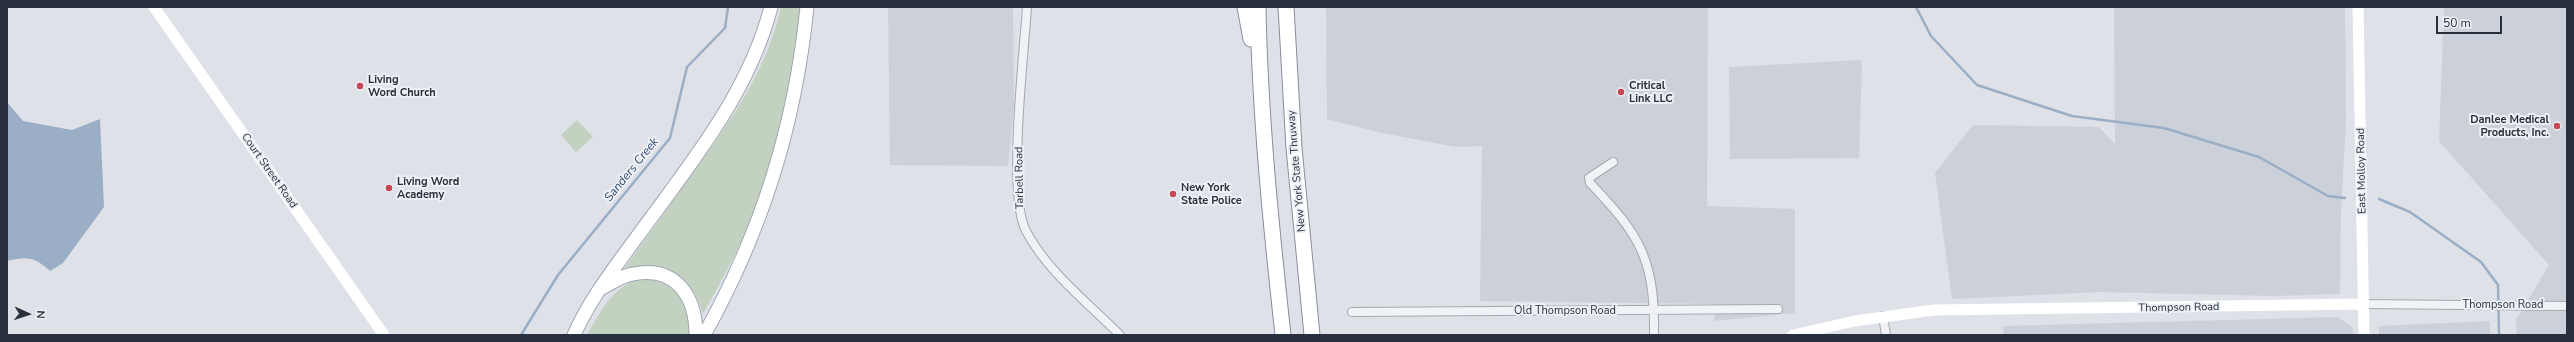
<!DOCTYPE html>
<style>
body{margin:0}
#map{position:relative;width:2574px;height:342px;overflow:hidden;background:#dee1e7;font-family:"Nunito Sans",sans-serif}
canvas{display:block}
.frame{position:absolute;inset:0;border:8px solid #282f3d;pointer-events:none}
.north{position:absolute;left:8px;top:294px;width:40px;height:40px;-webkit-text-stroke:3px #edf0f5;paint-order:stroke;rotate:93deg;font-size:11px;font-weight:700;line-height:16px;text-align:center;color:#282f3d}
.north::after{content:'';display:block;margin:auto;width:14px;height:18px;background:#282f3d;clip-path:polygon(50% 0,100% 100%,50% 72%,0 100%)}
.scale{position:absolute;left:2436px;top:16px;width:66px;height:18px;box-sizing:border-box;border:2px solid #282f3d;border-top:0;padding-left:5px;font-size:12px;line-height:14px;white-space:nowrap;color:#282f3d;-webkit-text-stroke:3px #edf0f5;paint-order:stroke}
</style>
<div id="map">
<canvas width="2574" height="342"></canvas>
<div class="frame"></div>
<div class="north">N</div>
<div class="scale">50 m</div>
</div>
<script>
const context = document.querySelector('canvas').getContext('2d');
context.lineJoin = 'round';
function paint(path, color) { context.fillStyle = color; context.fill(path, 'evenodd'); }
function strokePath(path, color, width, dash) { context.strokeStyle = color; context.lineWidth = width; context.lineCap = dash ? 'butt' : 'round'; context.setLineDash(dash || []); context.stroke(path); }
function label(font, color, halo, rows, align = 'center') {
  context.font = font + ' "Nunito Sans",sans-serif'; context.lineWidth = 4; context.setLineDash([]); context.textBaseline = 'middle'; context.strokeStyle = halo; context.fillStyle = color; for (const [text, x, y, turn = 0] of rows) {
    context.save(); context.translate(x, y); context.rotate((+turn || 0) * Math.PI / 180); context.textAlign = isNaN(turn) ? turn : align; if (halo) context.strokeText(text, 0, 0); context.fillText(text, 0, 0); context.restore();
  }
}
const built = new Path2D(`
 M888,7H1013L1014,106L1008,166L890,165Z
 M1326,7H1708L1707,206L1795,209V313L1714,321L1716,304L1480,301L1482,146L1456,147L1382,133L1327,119Z
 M2114,7H2345L2346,121L2341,212L2340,294L2274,296L2100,292L1952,299L1935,173L1973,125L2099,127L2115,144Z
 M2444,7H2567V335H2517L2516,320L2549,265L2439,141Z
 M1862,60L1859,158L1730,159L1729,67Z
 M2338,317L2353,328V335H2004L2003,326Z
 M2490,321V335H2379V326Z`);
const green = new Path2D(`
 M781,7H800C793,70 783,134 761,194C746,236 725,275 703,314C688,265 664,271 622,272C646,239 669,206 693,173C730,122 767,70 781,7Z
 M577,120L593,137L576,152L561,135Z
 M638,279C673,279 695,299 689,335H587C601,311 611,289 638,279Z`);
const water = new Path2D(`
 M7,102L23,121L72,130L100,119L104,207L63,263L50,271C35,257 27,256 7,261Z`);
const stream = new Path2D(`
 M1916,7L1931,36L1977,85L2072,116L2164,128L2259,157L2328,196L2345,198
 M2379,199L2410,212L2481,262L2498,285L2499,335
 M521,335L558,275L670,138L687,67L725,28L728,7`);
const street = new Path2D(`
 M1027,7C1024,54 1007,195 1026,231C1047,271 1088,303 1120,335
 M1613,162L1589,178L1590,183C1641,236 1655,260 1654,335
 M2363,304L2567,306
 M1352,312L1778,309
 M1883,316L1886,335`);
const secondary = new Path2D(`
 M154,7L384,335
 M2358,7L2364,335
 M1793,335L1855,321L1934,310L2363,304`);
const primary = new Path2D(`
 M602,288C612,283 622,275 633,274C676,265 696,297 696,335
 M574,335C589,301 612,271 634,241C687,168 748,96 771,7
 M704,335C762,231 795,126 807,7`);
const highway = new Path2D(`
 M1245,7L1251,39
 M1258,7C1260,117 1271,226 1283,335
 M1286,7L1294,148L1312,335`);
const markers = [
 [360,86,4,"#c84755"],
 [1621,92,4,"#c84755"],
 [2557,126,4,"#c84755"],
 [389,188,4,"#c84755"],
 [1173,194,4,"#c84755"]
];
const poiNames = [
 ["Living",368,80],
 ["Word Church",368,93],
 ["Critical",1629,86],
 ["Link LLC",1629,99],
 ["Danlee Medical",2549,120,"right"],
 ["Products, Inc.",2549,133,"right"],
 ["Living Word",397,182],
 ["Academy",397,195],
 ["New York",1181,188],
 ["State Police",1181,201]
];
const streetNames = [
 ["Court Street Road",269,171,55],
 ["New York State Thruway",1297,171,-95],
 ["East Molloy Road",2362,171,-91],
 ["Tarbell Road",1020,178,-91],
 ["Thompson Road",2503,305],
 ["Thompson Road",2179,308,-1],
 ["Old Thompson Road",1565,311]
];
const waterNames = [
 ["Sanders Creek",632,170,-51]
];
paint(built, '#ccd0d9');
paint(green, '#c3d1c0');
paint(water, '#9aaec6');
strokePath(stream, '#9aaec6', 2.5);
strokePath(street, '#a4a8b1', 10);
strokePath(primary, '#9ea5b2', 15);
strokePath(highway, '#868e9d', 17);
strokePath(street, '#f1f2f6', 8);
strokePath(secondary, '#fff', 11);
strokePath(primary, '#fff', 13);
strokePath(highway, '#fff', 15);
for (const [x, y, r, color] of markers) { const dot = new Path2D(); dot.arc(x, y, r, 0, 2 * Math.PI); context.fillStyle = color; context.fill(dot); strokePath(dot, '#edf0f5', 1.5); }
label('bold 11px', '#282f3d', '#edf0f5', poiNames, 'left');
label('11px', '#282f3d', '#edf0f5', streetNames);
label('italic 12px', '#344c6f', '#edf0f5', waterNames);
</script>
